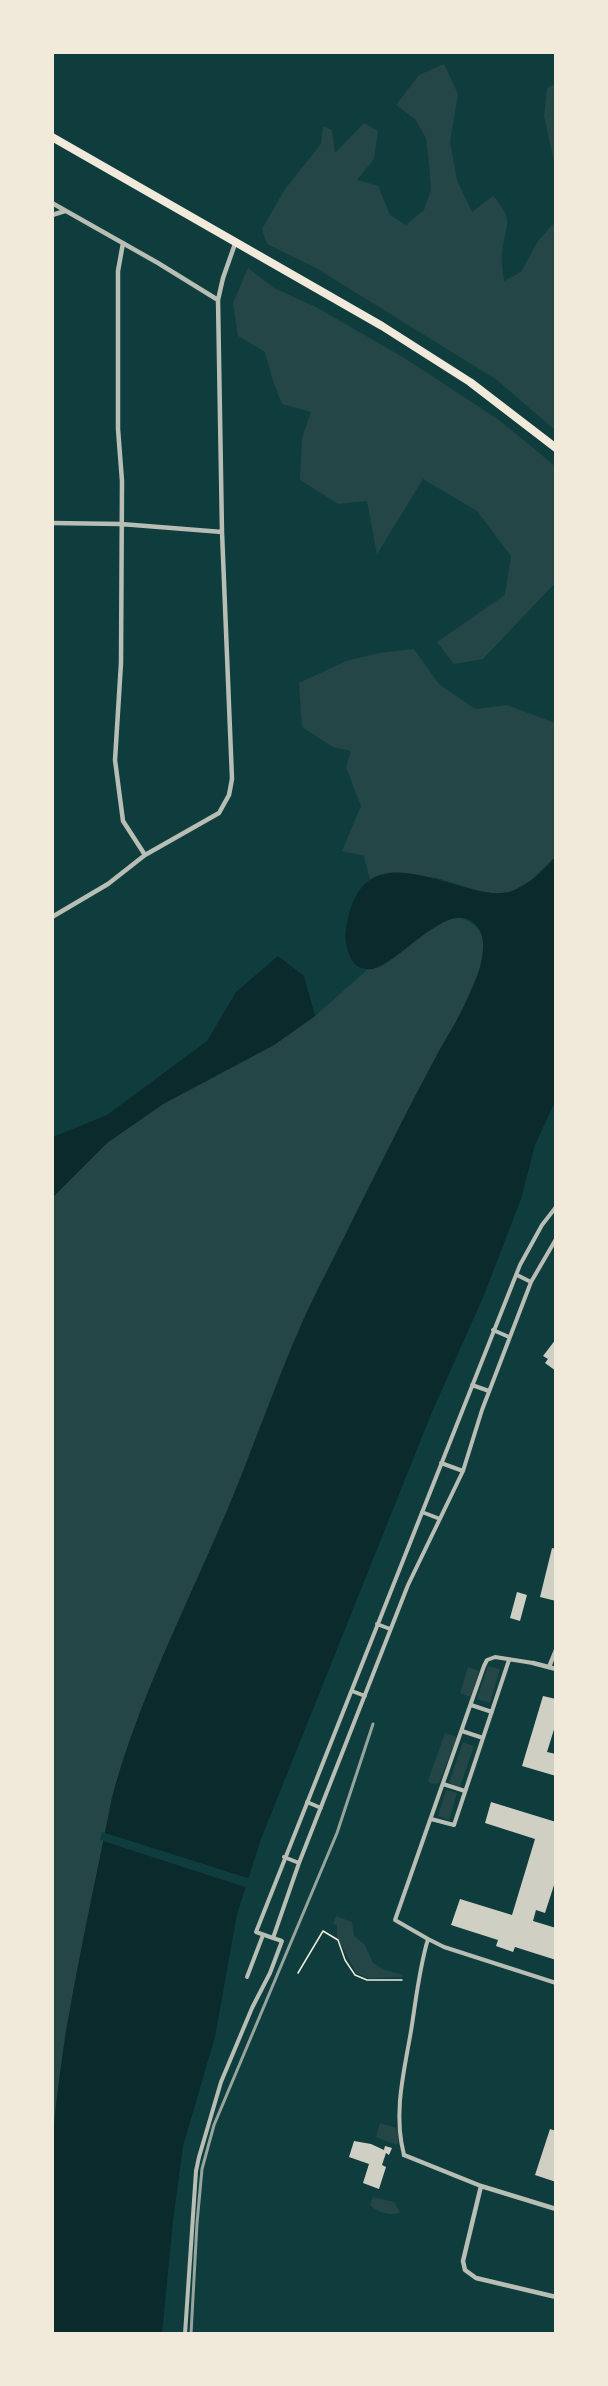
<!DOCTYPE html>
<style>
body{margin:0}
#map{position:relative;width:608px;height:2386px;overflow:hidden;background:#0f3d3e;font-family:Roboto,sans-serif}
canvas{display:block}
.frame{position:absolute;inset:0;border:54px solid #f1e9da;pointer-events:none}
</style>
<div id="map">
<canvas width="608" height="2386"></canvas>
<div class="frame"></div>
</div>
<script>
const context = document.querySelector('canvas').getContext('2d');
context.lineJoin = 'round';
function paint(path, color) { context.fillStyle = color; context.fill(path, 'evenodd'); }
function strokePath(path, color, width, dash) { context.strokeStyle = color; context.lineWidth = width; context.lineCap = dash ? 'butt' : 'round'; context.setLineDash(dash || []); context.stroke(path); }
const green = new Path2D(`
 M444,64L458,94L450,142L457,180L472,212L493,196C516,221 505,224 502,253C501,262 503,272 504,281L521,272L538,241L555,222V430L497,380L316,268L267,244L262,229L285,189L321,144L323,126L332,130L335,153L364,123L378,131L374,159L357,180L378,186L390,215L406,225L424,210L431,190L429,162L426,138L415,119L396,105L419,75Z
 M555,84V166L544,116L547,88Z
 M248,268L274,288L316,307L406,359L499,420L555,466V583L483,659L454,664L437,642L505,595L511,556L477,511L423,479L377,554L367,501L338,504L300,480L302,438L311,412L282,404L273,381L265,352L238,336L233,303Z
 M414,649L439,684L475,709L507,705L555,723V857L530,881L511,892L489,894L437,878L387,874L370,880L364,856L342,851L361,806L346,767L351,751L333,747L302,727L299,683L346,661L379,653Z
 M461,918C489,929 484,944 480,969C393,1171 289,1366 202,1569C169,1644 133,1719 112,1798L65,2035L53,2148V1197L107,1143L163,1104L274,1045L315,1016L367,970L380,967L424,934L449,919Z
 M488,1666L500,1669L490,1703L477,1699Z
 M468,1667L479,1671L471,1697L460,1693Z
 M445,1733L457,1737L439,1783L432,1784L428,1781Z
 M463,1742L474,1746L460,1787L449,1783Z
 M446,1790L457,1793L449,1820L438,1816Z
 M336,1916L352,1922L354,1936L365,1945L373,1963L385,1970L403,1975L402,1977L368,1978L356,1973L337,1937V1925L333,1924Z
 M380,2123L396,2128L400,2136L397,2145L376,2137Z
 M373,2197L394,2202L400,2212C392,2217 377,2212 370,2205Z`);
const water = new Path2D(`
 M555,857V1102L535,1145L521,1199L484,1295L432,1412L261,1839L237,1914L215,2037L183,2146L173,2221L162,2333L53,2334L52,2148C61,2030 89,1914 112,1798C138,1700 186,1607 226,1513C252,1451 274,1387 301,1325C316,1291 334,1258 350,1225C379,1167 408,1108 439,1051C454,1025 497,957 479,929C452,887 396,973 366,969C353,968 348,954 346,943C344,930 349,908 356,896C387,839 472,906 512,891C529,885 544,870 555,857Z
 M278,956L304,976L315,1016L274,1045L163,1104L107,1143L53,1197V1137L107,1115L207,1041L236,992Z`);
const pier = new Path2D(`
 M102,1832L251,1879L248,1888L100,1840Z`);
const building = new Path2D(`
 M556,1339V1371L545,1363L548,1359L543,1356Z
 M552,1548L556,1549V1601L540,1597Z
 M517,1592L527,1595L520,1621L510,1618Z
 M543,1696L556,1699V1723L547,1752L556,1754V1776L522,1766Z
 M491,1802L556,1822V1879L545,1913L536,1910L533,1921L556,1928V1960L515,1947L513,1952L496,1946L498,1940L451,1925L460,1899L512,1915L535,1839L485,1823Z
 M550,2129L556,2131V2182L535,2175Z
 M354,2141L371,2144L384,2150L385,2146L392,2148L389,2155L386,2153L382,2165L386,2167L379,2189L363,2183L369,2164L349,2157Z`);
const path = new Path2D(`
 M298,1973L323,1931L338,1940L345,1960L355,1975L367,1980H402`);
const pedestrian = new Path2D(`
 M517,1275L531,1282
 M493,1330L509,1337
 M472,1385L489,1391
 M441,1463L463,1471
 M422,1512L440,1519
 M377,1624L390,1629
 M352,1691L365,1696
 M471,1705L492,1712
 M462,1731L483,1738
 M443,1784L465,1791
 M307,1802L321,1808
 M431,1819L454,1825L509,1660
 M284,1857L299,1863L408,1585L463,1471L482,1410L531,1282L556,1239
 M299,1863L273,1938L256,1932L520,1265L542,1225L556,1207
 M428,1939L444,1947L556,1983
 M247,1977L263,1935
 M404,2155C393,2113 404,2072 411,2031C416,2000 419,1969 428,1939L395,1920L484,1666L487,1660L495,1657L533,1663
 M185,2334L196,2171L199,2157L221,2082L252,2008L270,1973L282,1941L273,1938`);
const minor = new Path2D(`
 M52,203L158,263L218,300
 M52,215L65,211
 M123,243L118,271V429L122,481L121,663L115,760L123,821L145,855
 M52,523L121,524L222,532
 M52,917L108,884L145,855L219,813L229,795L232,779L222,532L218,300L223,278L236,241
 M533,1663L556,1669
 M549,1667L556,1650
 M404,2155L481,2186L556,2209
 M481,2186L463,2261L465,2270L476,2278L556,2297`);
const primary = new Path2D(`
 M52,137L382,326L470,382L556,448`);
const rail = new Path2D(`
 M191,2334L197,2223L202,2169L214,2125L337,1833L373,1724`);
paint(green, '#244646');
paint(water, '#0a2a2b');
paint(pier, '#0f3d3e');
paint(building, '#cfcfc3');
strokePath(path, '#f1e9da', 1.5);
strokePath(pedestrian, '#b8beb3', 4);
strokePath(minor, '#b8beb3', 4.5);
strokePath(primary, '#f1e9da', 8);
strokePath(rail, '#97a49c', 3);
</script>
